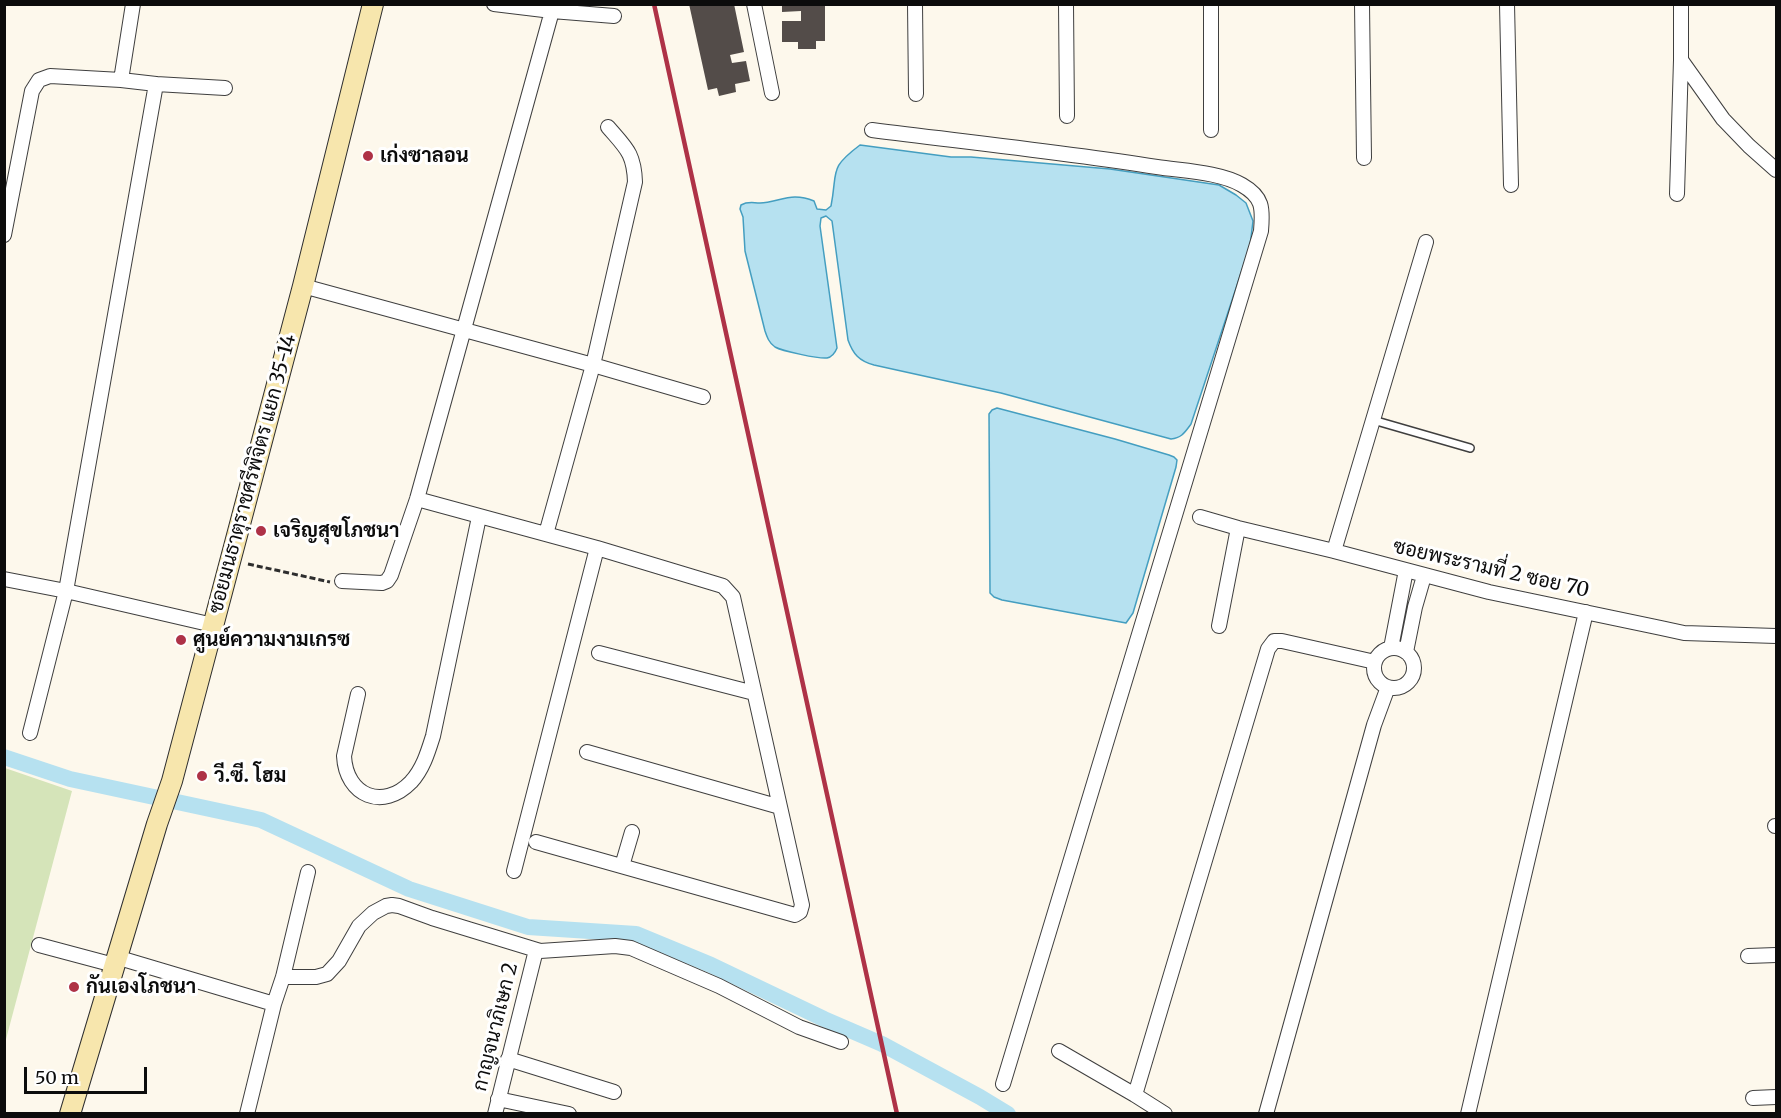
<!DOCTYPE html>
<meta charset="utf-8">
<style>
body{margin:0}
#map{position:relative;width:1781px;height:1118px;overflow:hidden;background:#fdf8ec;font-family:Merriweather,serif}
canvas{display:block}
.frame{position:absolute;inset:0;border:6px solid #0c0c0c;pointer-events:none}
.scale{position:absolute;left:24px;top:1067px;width:123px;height:27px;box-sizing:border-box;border:3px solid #0c0c0c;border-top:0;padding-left:8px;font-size:18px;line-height:21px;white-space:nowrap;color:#0c0c0c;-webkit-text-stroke:4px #fff;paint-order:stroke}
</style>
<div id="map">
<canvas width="1781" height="1118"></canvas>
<div class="frame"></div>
<div class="scale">50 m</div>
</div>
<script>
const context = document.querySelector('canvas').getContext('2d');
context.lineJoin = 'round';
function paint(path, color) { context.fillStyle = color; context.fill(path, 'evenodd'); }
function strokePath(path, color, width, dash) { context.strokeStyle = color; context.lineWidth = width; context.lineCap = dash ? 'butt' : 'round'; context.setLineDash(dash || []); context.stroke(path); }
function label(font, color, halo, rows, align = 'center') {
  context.font = font + ' Merriweather,Sarabun,serif'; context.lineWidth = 6; context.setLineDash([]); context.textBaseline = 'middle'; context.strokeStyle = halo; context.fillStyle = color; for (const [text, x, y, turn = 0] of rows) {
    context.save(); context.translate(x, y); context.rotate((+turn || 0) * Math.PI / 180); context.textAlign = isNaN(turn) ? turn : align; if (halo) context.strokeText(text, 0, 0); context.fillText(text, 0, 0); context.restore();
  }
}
const green = new Path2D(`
 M5,768L72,791L5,1043L4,768Z`);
const water = new Path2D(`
 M860,145L951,157H971L1110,169L1219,185L1236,195L1246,203L1253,221L1250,246L1191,424C1185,432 1182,438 1171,439L1001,393L874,365C859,361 853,354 848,340L832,221L826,216L821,218L820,226L837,348C835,353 832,357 827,358C819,359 782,351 775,347C769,343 767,337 765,331L745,251L743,217L740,209L741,205C748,201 753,203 760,203C772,203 783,197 795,197C802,197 807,198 814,201L817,209L826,210L831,206C838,171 828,169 860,145Z
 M997,408L1115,439L1169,455L1174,457L1177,460L1176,467L1133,613L1126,623L1002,600L994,597L990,593L989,414L992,410Z`);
const canal = new Path2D(`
 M4,757L70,779L261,820L409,889L528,927L636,934L711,965L824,1019L882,1044L980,1097L1008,1114`);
const building = new Path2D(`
 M689,4H734L744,52L730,55L732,63L746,61L750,81L735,84L736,92L719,96L717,88L708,90Z
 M782,5H825V41H816V49H798V42H782V21H801V11L782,12Z`);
const path = new Path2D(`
 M248,564L330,582`);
const lane = new Path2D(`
 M1373,420L1470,448`);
const street = new Path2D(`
 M494,4L552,11L614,16
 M754,4L772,93
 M915,4L916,94
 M1066,4L1067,116
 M1362,4L1364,158
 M1507,4L1511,185
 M1681,4V60L1723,119L1749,146L1776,170
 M121,80L133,4
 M872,130C967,142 1062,152 1157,167C1183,171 1220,172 1242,185C1263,197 1263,208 1261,231L1003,1084
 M1211,130V4
 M1677,194L1681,60
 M4,235L32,91L39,80L50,76L121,80L156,84L225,88
 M303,286L593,365L703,397
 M417,499L597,548L723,586L733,597L802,905L800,912L795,915L536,842
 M1200,517L1238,528L1334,551L1489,592L1661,628L1684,633L1776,636
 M546,534L593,365L635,182C634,153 626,148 608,127
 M1334,551L1426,242
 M4,579L66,591L213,625
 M342,581L382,583L387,581L391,575L417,499L552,11
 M1219,626L1238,528
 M1391,648L1406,570
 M1374 668a20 20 0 1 1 40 0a20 20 0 1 1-40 0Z
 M1406,652L1415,607L1424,576
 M599,653L754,693
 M358,694L344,756C346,796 383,811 411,782C423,769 428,752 433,736L479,517
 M30,733L66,591L156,84
 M587,752L780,807
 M1775,826H1776
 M622,866L632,832
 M514,871L597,548
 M39,945L114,965
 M1748,956L1776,955
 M116,957L274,1004
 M283,977H316L327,974L339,961L359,926L373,913L386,906L392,905L399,906L432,918L540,951L615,946L631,948L719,986L799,1027L841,1042
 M1059,1051L1135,1095
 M508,1059L614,1092
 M1753,1098L1776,1097
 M498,1099L569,1114
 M247,1114L274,1004L283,977L308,872
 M495,1114L536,950
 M1165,1114L1135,1095L1268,649L1274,641H1282L1375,662
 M1266,1114L1374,725L1388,687
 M1468,1114L1586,612`);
const secondary = new Path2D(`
 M70,1114L157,824L172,781L303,286L373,4`);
const rail = new Path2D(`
 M654,4L897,1114`);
const markers = [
 [368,156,6,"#ae3247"],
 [261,531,6,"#ae3247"],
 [181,640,6,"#ae3247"],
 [202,776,6,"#ae3247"],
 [74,987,6,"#ae3247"]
];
const poiNames = [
 ["เก่งซาลอน",380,156],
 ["เจริญสุขโภชนา",273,531],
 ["ศูนย์ความงามเกรซ",193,640],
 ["วี.ซี. โฮม",214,776],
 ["กันเองโภชนา",86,987]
];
const streetNames = [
 ["ซอยมนธาตุราชศรีพิจิตร แยก 35-14",253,474,-75],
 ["ซอยพระรามที่ 2 ซอย 70",1491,569,13],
 ["กาญจนาภิเษก 2",496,1027,-76]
];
paint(green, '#d5e4b9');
paint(water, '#b6e1f0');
strokePath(water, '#449ec0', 1.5);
strokePath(canal, '#b6e1f0', 16);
paint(building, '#534c49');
strokePath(lane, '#3f3f3f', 10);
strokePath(street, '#3f3f3f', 16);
strokePath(secondary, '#2e2e2e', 22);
strokePath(path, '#2e2e2e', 3, [6, 3]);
strokePath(lane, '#fff', 7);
strokePath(street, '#fff', 14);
strokePath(secondary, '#f7e6ad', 20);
strokePath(rail, '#ae3247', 4.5);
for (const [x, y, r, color] of markers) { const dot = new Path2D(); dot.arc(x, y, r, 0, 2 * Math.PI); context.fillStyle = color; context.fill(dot); strokePath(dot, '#fff', 2); }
label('bold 20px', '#0c0c0c', '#fff', poiNames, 'left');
label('20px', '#0c0c0c', '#fff', streetNames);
</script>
